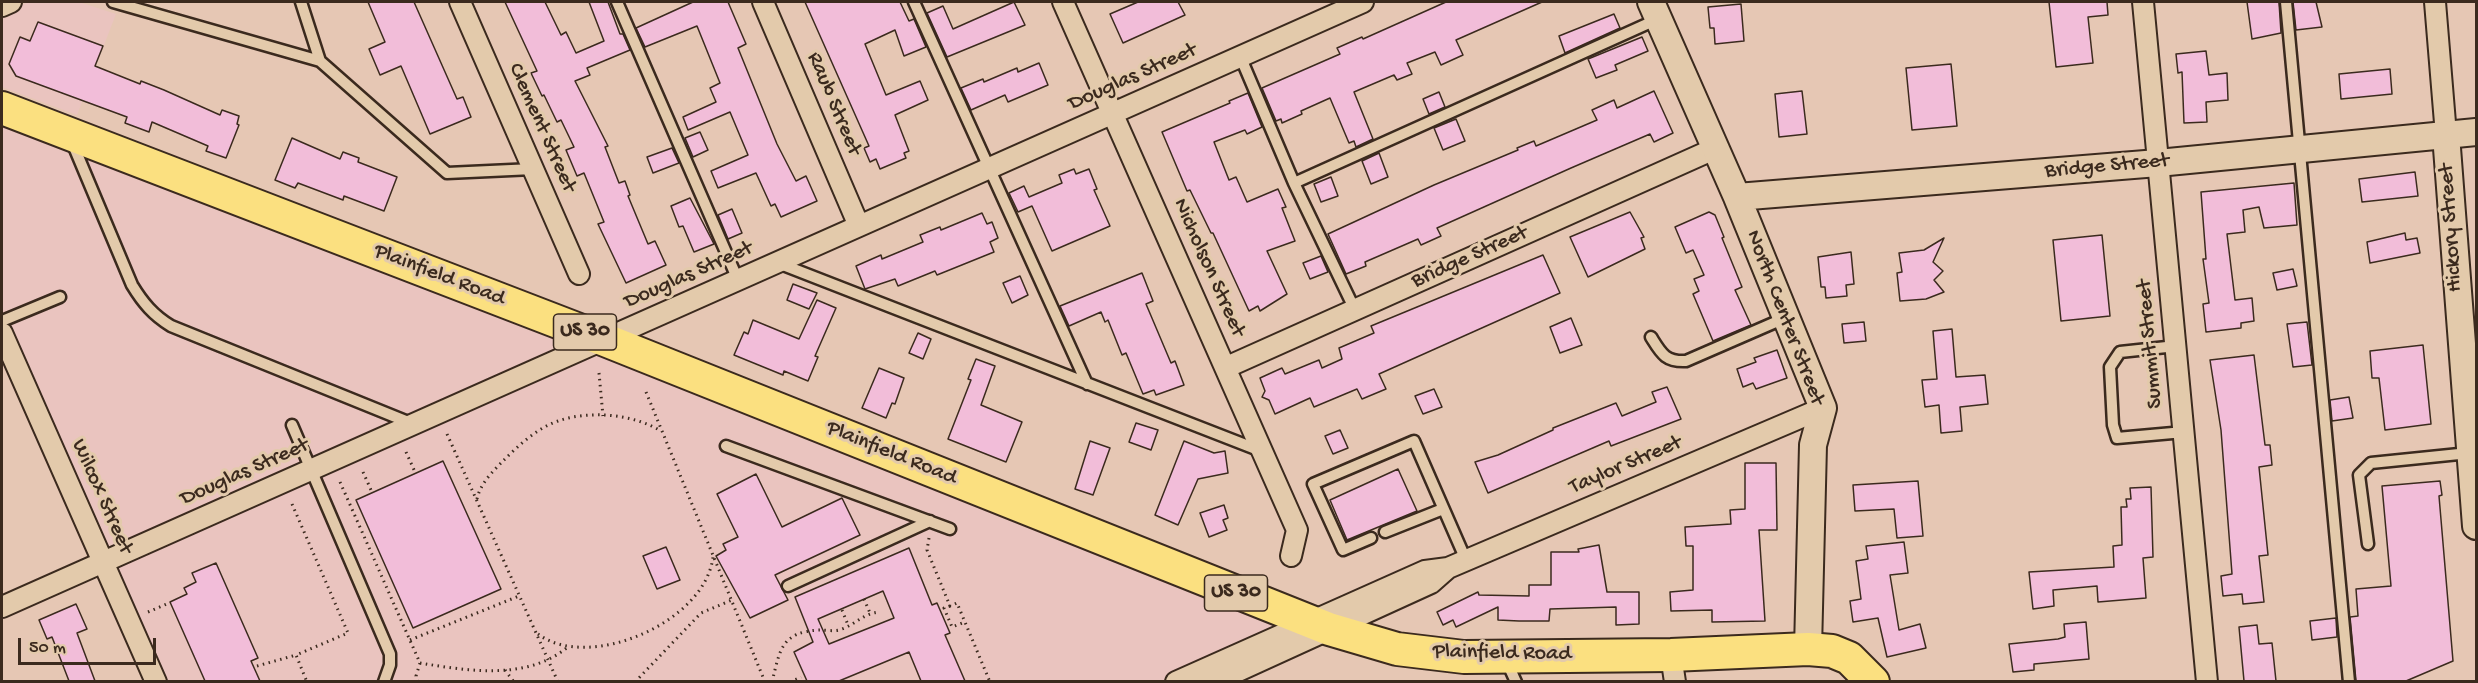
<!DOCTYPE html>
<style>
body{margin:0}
#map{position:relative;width:2478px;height:683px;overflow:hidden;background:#e6c7b4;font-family:"Gochi Hand",sans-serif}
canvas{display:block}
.frame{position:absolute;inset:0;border:3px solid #3b2a1e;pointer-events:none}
.scale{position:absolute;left:18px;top:638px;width:138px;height:27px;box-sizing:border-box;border:3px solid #3b2a1e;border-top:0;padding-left:8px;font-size:18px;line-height:21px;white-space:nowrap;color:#3b2a1e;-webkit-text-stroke:4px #e3caab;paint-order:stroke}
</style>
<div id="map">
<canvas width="2478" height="683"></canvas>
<div class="frame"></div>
<div class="scale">50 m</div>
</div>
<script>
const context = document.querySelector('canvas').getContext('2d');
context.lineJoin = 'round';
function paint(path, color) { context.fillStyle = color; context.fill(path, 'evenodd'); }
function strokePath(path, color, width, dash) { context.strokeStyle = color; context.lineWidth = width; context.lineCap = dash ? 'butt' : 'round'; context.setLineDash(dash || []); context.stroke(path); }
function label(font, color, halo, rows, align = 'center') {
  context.font = font + ' "Gochi Hand",sans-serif'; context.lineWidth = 6; context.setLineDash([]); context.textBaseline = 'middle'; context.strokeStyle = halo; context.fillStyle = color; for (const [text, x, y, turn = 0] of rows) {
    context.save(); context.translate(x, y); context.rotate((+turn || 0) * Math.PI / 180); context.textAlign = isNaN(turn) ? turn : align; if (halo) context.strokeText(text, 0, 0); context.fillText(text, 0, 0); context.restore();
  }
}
const built = new Path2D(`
 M28,2H79L116,14L77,115L2,87V14Z
 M2,114L1298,622L1210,681H158L2,324Z`);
const building = new Path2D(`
 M368,2H414L457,99L463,97L471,117L430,134L401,66L380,75L369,49L385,42Z
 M505,2H545L561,35L566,32L576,53L604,41L589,2H608L620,34H623L630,50L587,68L590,75L575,81L608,146L605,147L619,183L625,181L630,195L628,196L648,244L655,241L666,265L626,283L598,224L604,222L584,173L577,176L566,150L574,147L561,120L557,122L544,95L542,96L531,73L537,71Z
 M693,2H728L746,44L738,48L777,144L796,181L806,176L817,201L781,217L775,204L771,206L756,173L718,188L711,171L748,155L730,112L688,130L683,117L716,102L710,88L720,83L697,26L645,47L636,28Z
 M805,2H900L909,21L914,19L926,47L904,56L895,30L865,44L886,95L920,81L928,100L895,115L909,151L904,153L906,158L880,169L876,159L870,162L864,148L869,146Z
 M1014,2L1025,25L947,57L927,13L943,6L953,29Z
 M1138,2H1178L1185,15L1123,43L1110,14Z
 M1446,2H1542L1456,40L1463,55L1441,65L1435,52L1407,63L1412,74L1397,80L1394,75L1354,92L1373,139L1356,147L1354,141L1349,143L1330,98L1301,111L1302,114L1282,123L1281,119L1276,121L1262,88L1340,54L1337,48L1362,37L1363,39Z
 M2049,2H2107L2108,15L2088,17L2093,63L2056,67Z
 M2247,2H2279L2281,33L2252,39Z
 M2293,2H2316L2322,27L2296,30Z
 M1741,4L1744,41L1715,44L1714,28H1710L1708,7Z
 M1614,14L1620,28L1565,53L1559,36Z
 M38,22L103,46L95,66L140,84L141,81L164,90L220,115L222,110L239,116L237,124L239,125L226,158L206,151L208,146L152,122L149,132L125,123L127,117L16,76L9,64L20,37L30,41Z
 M1642,37L1648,51L1615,65L1617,70L1596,78L1588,59Z
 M2206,51L2209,75L2227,73L2228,100L2206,102L2207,122L2184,123L2182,72L2178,73L2176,54Z
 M1039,63L1048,85L1008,102L1005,95L971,110L961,88L983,79L984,82L1017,68L1018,72Z
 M1951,64L1957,126L1912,130L1906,68Z
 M2390,69L2392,94L2341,99L2339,74Z
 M1654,91L1673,133L1654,142L1650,134L1571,168L1437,228L1441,236L1421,245L1418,239L1365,262L1366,266L1346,274L1328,234L1434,185L1518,150L1517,148L1534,141L1536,146L1597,120L1592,110L1614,100L1617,108Z
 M1802,91L1807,134L1779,137L1775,94Z
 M1439,92L1445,107L1429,114L1423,99Z
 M1248,93L1262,127L1247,134L1245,130L1214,142L1229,180L1236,177L1247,202L1278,189L1286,207L1282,208L1295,241L1267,251L1287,294L1260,311L1258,306L1249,311L1213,233H1211L1190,190L1187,191L1162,132L1230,103L1229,101Z
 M1456,119L1465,141L1443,150L1434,128Z
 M700,132L708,150L693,157L685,138Z
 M292,138L340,159L343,152L359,158L358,162L397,177L384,211L344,196L343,200L298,183L295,188L275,180Z
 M672,148L679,163L653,173L647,157Z
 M1379,153L1388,177L1371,184L1362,161Z
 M1074,169L1076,174L1089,169L1097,189L1094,190L1110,226L1052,251L1032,206L1018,212L1009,193L1024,186L1029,197L1062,183L1059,175Z
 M2415,172L2418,196L2362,202L2359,179Z
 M1331,177L1338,196L1321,202L1314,184Z
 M2294,183L2297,225L2264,228L2259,207L2243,210L2245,232L2227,234L2235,300L2252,298L2254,321L2241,323V328L2206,332L2203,304L2209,303L2203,259H2206L2201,192Z
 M690,198L714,244L694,252L683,226L679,227L671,206Z
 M732,209L742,233L728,239L718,215Z
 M1630,212L1644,237L1641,238L1645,249L1588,277L1570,237Z
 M1709,212L1715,215L1724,237L1722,238L1742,287L1735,290L1751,325L1713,341L1693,294L1699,291L1694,279L1704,275L1693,250L1686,253L1675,227Z
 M982,213L987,224L992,222L998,238L990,242L994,252L937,275L935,271L898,286L895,279L865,289L856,266L881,255L882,259L923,242L920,235L940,227L941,230Z
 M2405,233L2406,240L2417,238L2420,253L2370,263L2367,242Z
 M2102,235L2110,316L2061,321L2053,240Z
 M1944,238L1933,262L1943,271L1934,280L1944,292L1926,299L1900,301L1897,273L1902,272L1899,253L1924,250Z
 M1851,252L1854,284L1846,285L1847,296L1826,298L1825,287H1821L1818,257Z
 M1543,255L1560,293L1379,374L1386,389L1362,399L1357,389L1314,407L1310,398L1275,414L1269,400L1262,397L1265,391L1260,378L1282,368L1285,374L1319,360L1322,368L1342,359L1339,348L1374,333L1371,326Z
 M1321,256L1328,272L1310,279L1303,263Z
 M2293,269L2297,286L2277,290L2273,273Z
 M1142,273L1153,301L1146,304L1171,363L1175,361L1184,385L1156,395L1154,390L1143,394L1126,353L1122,355L1108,320L1105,322L1101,312L1069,326L1060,306Z
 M1020,276L1028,295L1012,303L1003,283Z
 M793,284L817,293L809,309L787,300Z
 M817,300L836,308L815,356L818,357L808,381L784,371L783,375L734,355L744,332L748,334L753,320L799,339Z
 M1571,318L1582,345L1560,353L1550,327Z
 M1864,322L1866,341L1844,343L1842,324Z
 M2307,322L2312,365L2293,367L2287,324Z
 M1952,329L1956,377L1985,375L1988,404L1960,407L1962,431L1941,433L1939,405L1925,407L1922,380L1937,379L1933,331Z
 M918,333L931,339L923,359L909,353Z
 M2423,345L2431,424L2385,430L2379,378H2372L2370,351Z
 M1777,350L1787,378L1756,389L1753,383L1743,387L1737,369L1756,362L1754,358Z
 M2254,355L2265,445H2270L2272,465L2259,467L2268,555L2259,556L2264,602L2243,604L2242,594L2223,596L2221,576L2232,574L2221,430L2210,360Z
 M976,359L995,366L981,405L1022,422L1006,462L948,439L971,380L968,379Z
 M879,368L904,378L895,404L892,403L886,418L862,408Z
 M1667,387L1681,419L1611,446L1609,441L1488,493L1475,462L1498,455L1553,430V428L1616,403L1622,416L1656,402L1652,392Z
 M1434,389L1442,407L1423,414L1415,396Z
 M2349,397L2353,418L2332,421L2330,400Z
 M1136,423L1158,430L1151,450L1129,442Z
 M1340,430L1348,448L1333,454L1325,436Z
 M1090,441L1110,448L1093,495L1075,489Z
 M1184,441L1214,453L1225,451L1228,473L1198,479L1178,525L1155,515Z
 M443,461L501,589L413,628L356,500Z
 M1745,463H1776L1777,530H1759L1765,621L1712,622V610L1671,611L1670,592L1693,590V546H1686L1685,527L1731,524L1730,510L1745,509Z
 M1398,469L1417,511L1347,540L1330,500Z
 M756,474L782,527L842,498L860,535L775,575L788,600L750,618L716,556L726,550L723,544L738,537L717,494Z
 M1918,481L1923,536L1897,538L1894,509L1855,511L1853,485Z
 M2440,481L2442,495L2439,496L2453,661L2406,681H2356L2350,617L2358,616L2356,589L2391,586L2382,486Z
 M2151,487L2153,557L2143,558L2146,598L2098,602L2097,586L2053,590L2054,606L2033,609L2029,572L2114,567L2113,546L2122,545L2121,507H2127L2126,499H2131L2130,488Z
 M1224,505L1228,518L1223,520L1227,530L1209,537L1200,513Z
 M1904,542L1908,573L1890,575L1899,630L1920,624L1926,648L1887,657L1878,618L1853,622L1850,601L1861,599L1856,561L1868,559L1866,546Z
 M1599,545L1607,592H1639V624L1616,625V607L1550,609L1549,621H1519L1498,620V607L1456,627L1453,620L1443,625L1437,612L1478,592L1479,595L1529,596V585H1551V552H1579L1578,549Z
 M666,547L680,580L657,589L643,556Z
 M909,548L932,605L937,603L950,633L945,635L965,681H921L909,652L839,681H807L794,652L813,642L795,597ZM883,591L894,618L829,644L818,619Z
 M216,563L258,658L251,661L260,681H205L170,602L187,594L184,588L196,582L192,573Z
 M76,604L87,629L77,633L95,681H69L52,637L47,639L39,620Z
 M2336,618L2337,637L2312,640L2310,621Z
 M2086,622L2089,659L2034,664V670L2013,672L2009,644L2058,639L2065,637L2064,624Z
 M2257,625L2259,644L2272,643L2276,681H2244L2239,627Z`);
const path = new Path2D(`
 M599,373L603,416
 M646,392L765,682
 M447,434L558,682
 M406,452L415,472
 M363,472L371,490
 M340,482L420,663L416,676L418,682
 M477,499C480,484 493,471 503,461C518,446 537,428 558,421C590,410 633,414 661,431
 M292,504L348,633L296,655L307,682
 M929,538L927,550L950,606L957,603L990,682
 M864,599L870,613
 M950,606L944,608L952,627L965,622
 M842,610L848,625
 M148,612L169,603
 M538,634C588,672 705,623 713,557
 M410,640L519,596
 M420,663C469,671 528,681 569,646
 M257,666L296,655
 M505,670L514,682
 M635,682L701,613L732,600
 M772,682C780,650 781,632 819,630C826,630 835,632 842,629C856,624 864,613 880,612
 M790,682L801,677`);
const service = new Path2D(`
 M113,2L320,61L301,2
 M617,2L738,280
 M914,2L1087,384
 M2286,2L2349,682
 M1240,56L1294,183L1355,310
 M320,61L447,173L533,169
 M72,142L132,285C143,303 153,315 171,326L413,424
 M1294,183L1658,19
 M778,263L1261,451
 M2,321L60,297
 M1651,337C1661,353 1665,362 1686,361L1785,318
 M2176,346L2120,352L2110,367L2113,425L2117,438L2184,432
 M292,425L390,654V665L384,682
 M726,446L950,529
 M1385,532L1443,509
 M1371,538L1343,550L1313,484L1414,441L1466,560
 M2368,544L2359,475L2371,463L2469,453
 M788,586L930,521
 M1506,660L1516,682`);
const minor = new Path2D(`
 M460,2L579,274
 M763,2L859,226
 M1063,2L1297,530L1291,556
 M2143,2L2207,682
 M2435,2L2446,135
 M2,6L11,2
 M2,333L156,682
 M1227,367L1714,149
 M2,607L1363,2
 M1671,655L1675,682
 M1176,682L1425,571L1448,568L1823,408
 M1214,682L1431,583L1448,568`);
const tertiary = new Path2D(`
 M1651,2L1737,197L1823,408L1813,445L1808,649
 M2446,135L2476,526
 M1737,197L2158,163L2476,132`);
const primary = new Path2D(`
 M2,108L605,340L1329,629L1397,649L1464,657L1671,655L1808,649L1832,651L1849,658L1873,682`);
const shields = [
 [585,332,63],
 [1236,593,63]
];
const shieldNames = [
 ["US 30",585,332],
 ["US 30",1236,593]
];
const streetNames = [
 ["Douglas Street",1133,78,-24],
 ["Raub Street",833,104,67],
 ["Clement Street",541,128,66],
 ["Bridge Street",2107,167,-5],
 ["Hickory Street",2452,228,-94],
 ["Bridge Street",1470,258,-24],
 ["Nicholson Street",1208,268,66],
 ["Plainfield Road",439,276,21],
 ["Douglas Street",689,276,-24],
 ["North Center Street",1784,318,69],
 ["Summit Street",2151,344,-95],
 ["Plainfield Road",891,454,22],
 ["Taylor Street",1626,466,-23],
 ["Douglas Street",245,473,-24],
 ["Wilcox Street",101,497,66],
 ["Plainfield Road",1502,654,1]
];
paint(built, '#eac4bf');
paint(building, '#f2bdd9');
strokePath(building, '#3b2a1e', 1.5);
strokePath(service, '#3b2a1e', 15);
strokePath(minor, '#3b2a1e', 24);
strokePath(tertiary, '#3b2a1e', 30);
strokePath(primary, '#3b2a1e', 36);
strokePath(path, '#3b2a1e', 3, [1.5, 4.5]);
strokePath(service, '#e3caab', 10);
strokePath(minor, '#e3caab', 20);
strokePath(tertiary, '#e3caab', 26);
strokePath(primary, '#fbe080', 32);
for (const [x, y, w] of shields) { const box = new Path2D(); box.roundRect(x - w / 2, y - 18, w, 36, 4.5); context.fillStyle = '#e3caab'; context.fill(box); strokePath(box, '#3b2a1e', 1.5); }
label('bold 21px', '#3b2a1e', null, shieldNames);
label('22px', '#3b2a1e', '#e3caab', streetNames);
</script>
